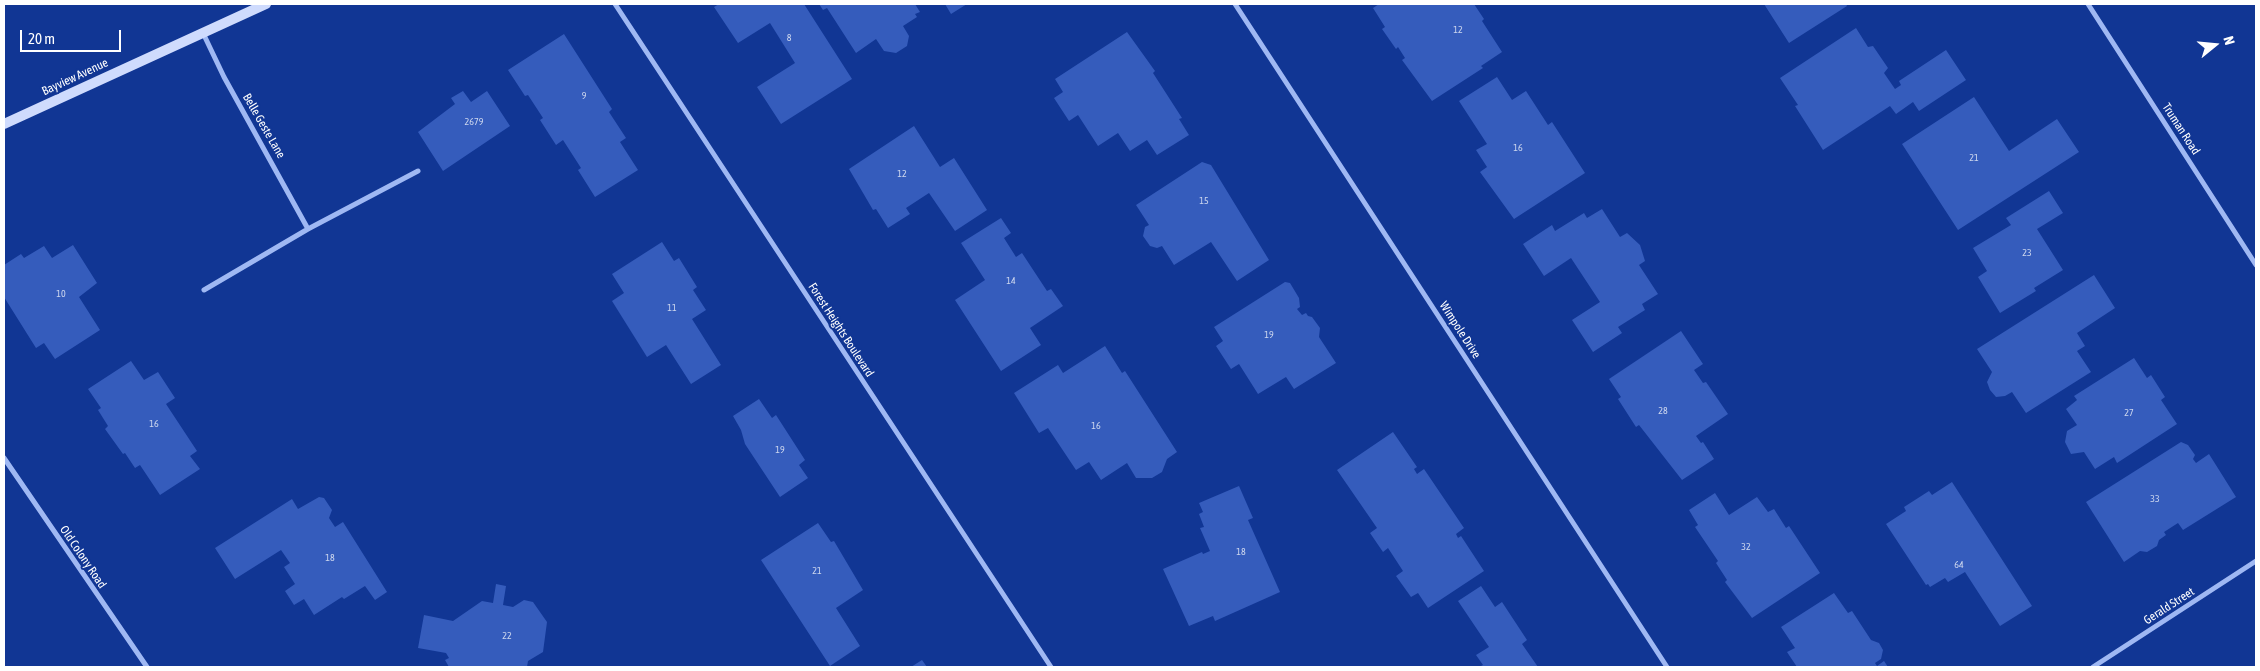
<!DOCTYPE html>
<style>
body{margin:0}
#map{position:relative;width:2260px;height:671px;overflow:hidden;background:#113694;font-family:"Asap Condensed",sans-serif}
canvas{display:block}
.frame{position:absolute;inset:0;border:5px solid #fff;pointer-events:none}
.north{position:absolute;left:2190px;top:20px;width:50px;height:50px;-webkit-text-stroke:4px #113694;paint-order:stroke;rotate:73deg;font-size:14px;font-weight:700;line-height:20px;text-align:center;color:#fff}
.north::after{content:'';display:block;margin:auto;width:18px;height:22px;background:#fff;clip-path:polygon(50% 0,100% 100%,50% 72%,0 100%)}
.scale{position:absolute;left:20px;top:30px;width:101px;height:22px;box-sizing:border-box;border:2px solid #fff;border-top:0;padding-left:6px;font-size:15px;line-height:18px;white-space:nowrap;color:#fff;-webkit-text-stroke:4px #113694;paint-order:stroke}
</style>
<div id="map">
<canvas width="2260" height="671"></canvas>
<div class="frame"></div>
<div class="north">N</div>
<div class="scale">20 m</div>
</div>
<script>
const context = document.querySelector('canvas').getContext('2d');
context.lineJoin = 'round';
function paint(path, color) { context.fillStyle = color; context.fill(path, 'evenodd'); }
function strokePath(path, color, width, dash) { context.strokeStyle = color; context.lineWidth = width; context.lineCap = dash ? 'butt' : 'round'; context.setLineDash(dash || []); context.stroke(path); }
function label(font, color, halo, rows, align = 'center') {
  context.font = font + ' "Asap Condensed",sans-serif'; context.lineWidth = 4; context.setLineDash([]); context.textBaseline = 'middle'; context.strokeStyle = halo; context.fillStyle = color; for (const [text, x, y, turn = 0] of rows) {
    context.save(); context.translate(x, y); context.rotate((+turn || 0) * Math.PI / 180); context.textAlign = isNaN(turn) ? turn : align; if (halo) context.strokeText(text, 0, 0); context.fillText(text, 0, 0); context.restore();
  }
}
const building = new Path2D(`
 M719,4H804L852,79L781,124L757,87L795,63L770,23L738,43L714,7Z
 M819,4H915L920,12L915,14L917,17L903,26L909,36L907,46L896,53L884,51L876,39L856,53L827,8L823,10Z
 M945,4H967L951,14Z
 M1379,4H1474L1484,19L1482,21L1502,52L1481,66L1483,68L1432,101L1402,60L1405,58L1398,47L1396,49L1382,29L1385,27L1373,8Z
 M1764,4H1846L1847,6L1789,43Z
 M1856,28L1868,47L1873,46L1888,68L1884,73L1895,89L1901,85L1899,81L1946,50L1966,80L1919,111L1913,102L1896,114L1890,106L1823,150L1795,106L1798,105L1780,78Z
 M1127,32L1155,71L1153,73L1182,118L1179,119L1189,135L1157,155L1147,140L1130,151L1118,133L1098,146L1078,115L1069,121L1054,98L1063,92L1055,79Z
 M564,34L612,109L609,112L626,138L620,142L638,170L595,197L578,170L581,168L563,140L556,145L540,120L543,118L528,95L525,96L508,70Z
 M1497,77L1512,100L1526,91L1548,125L1552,122L1585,173L1514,219L1480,172L1487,167L1476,150L1487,144L1459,101Z
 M463,91L471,102L487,91L510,126L443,171L418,132L455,104L451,98Z
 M1974,97L2009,151L2057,119L2079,152L1958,230L1902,144Z
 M914,126L940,167L954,158L987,210L955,231L929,193L906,208L910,214L888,228L876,209L873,210L849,169Z
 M1202,162L1211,165L1269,260L1237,281L1211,242L1174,265L1162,246L1157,248L1150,246L1143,236L1145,227L1149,225L1136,205Z
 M2049,191L2063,213L2037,229L2063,270L2034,288L2036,291L2000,313L1978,277L1987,271L1973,248L2011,225L2006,218Z
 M1602,209L1620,237L1627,233L1640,245L1645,261L1639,265L1658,294L1642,304L1645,310L1618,327L1622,333L1593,352L1572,320L1600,302L1571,258L1544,276L1523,244L1552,225L1555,231L1584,213L1587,218Z
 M1001,218L1011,233L1004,238L1016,257L1022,253L1047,291L1051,289L1063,306L1030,328L1041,345L1001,371L955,300L985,280L961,243Z
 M662,242L674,261L679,258L697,287L693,290L706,310L692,319L721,365L691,384L666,345L647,357L612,301L624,293L612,274Z
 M73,245L97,283L79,297L100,330L55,359L44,343L36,348L4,297V265L21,254L24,258L44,246L52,258Z
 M2094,275L2115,308L2077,333L2085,346L2077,351L2091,372L2026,413L2012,392L2005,396L1996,397L1990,390L1987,382L1992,372L1977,349Z
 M1285,282L1290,283L1299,298L1300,307L1297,309L1302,315L1306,313L1308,316L1312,317L1320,328L1319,337L1336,363L1294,389L1286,377L1258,394L1239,364L1231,369L1216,346L1223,341L1214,327Z
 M1681,331L1703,364L1694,370L1703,383L1706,382L1728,414L1696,436L1701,443L1703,442L1714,459L1682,480L1639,425L1636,427L1618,399L1621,397L1609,379Z
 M1105,346L1122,373L1125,371L1177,452L1167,459L1162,472L1152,478H1136L1127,463L1101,480L1089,462L1076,470L1048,428L1039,433L1014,393L1058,365L1063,373Z
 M2134,358L2147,378L2151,375L2165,397L2161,400L2177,424L2117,463L2114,457L2095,469L2084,452L2071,454L2065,442L2067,431L2077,425L2066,409L2077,400L2074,396Z
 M131,361L144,380L158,372L175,398L166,404L197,451L190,456L200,469L160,495L140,465L135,468L125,453L123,454L105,429L108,426L98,410L101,408L88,389Z
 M759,399L772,418L776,415L805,460L799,465L808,478L780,497L745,444L741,430L733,416Z
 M1393,432L1417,467L1414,469L1417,474L1424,469L1464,528L1456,534L1458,538L1461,536L1484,571L1428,608L1418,593L1411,597L1396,576L1403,571L1388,548L1383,552L1370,533L1377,528L1337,470Z
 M2181,442L2188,445L2195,455L2193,459L2196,463L2209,454L2236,497L2183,530L2178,523L2164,532L2166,535L2159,540L2157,546L2147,552L2140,551L2124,562L2086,502Z
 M1952,482L2032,606L2000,626L1965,572L1948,582L1945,578L1930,587L1928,584L1926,585L1886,524L1906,511L1904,507L1929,491L1932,495Z
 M1239,486L1253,518L1248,520L1280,592L1215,621L1213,616L1189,626L1163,569L1202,552L1203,554L1210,551L1200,528L1204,527L1199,514L1203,512L1199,503Z
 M1715,493L1729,515L1757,497L1768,512L1774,509L1786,528L1789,526L1820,573L1752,618L1725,582L1727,580L1716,563L1718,561L1695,527L1698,525L1689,510Z
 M319,497L324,498L332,510L329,518L335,527L343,522L387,592L375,600L365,586L344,599L342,597L314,615L304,599L294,605L285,591L295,584L284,567L290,563L281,550L235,579L215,548L292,499L298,509Z
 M818,523L831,542L834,541L863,590L836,608L860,646L830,666L761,560Z
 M496,584L506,586L503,605L513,607L524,600L533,602L547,622L543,652L528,661L527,667H449L445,660L449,658L446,653L418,648L424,615L453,621L482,601L493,603Z
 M1481,586L1495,607L1502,602L1527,640L1522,644L1538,667H1479L1483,665L1476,655L1489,647L1458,601Z
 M1834,593L1848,613L1852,611L1871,640L1879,643L1883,650L1881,659L1875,663L1877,666L1884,661L1888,667H1797L1787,652L1795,648L1781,627Z
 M922,660L927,667H911Z`);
const minor = new Path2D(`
 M615,4L1051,667
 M1235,4L1667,667
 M2088,4L2256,265
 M203,33L224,77L308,229
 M204,290L308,229L418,171
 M4,458L147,667
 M2093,667L2256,561`);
const secondary = new Path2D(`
 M4,124L266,4`);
const numberNames = [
 ["12",1458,30],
 ["8",789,38],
 ["9",584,96],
 ["2679",474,122],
 ["16",1518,148],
 ["21",1974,158],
 ["12",902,174],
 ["15",1204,201],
 ["23",2027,253],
 ["14",1011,281],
 ["10",61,294],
 ["11",672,308],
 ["19",1269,335],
 ["28",1663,411],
 ["27",2129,413],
 ["16",154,424],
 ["16",1096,426],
 ["19",780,450],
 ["33",2155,499],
 ["32",1746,547],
 ["18",1241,552],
 ["18",330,558],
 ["64",1959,565],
 ["21",817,571],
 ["22",507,636]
];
const streetNames = [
 ["Bayview Avenue",75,77,-25],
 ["Belle Geste Lane",264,126,60],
 ["Truman Road",2181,129,57],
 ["Forest Heights Boulevard",841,330,57],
 ["Wimpole Drive",1460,330,57],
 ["Old Colony Road",83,557,56],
 ["Gerald Street",2169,606,-33]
];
paint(building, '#355cbc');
strokePath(minor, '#9fb8f3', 5);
strokePath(secondary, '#cfdbfd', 10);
label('10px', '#ccd6ee', null, numberNames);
label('12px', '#fff', '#113694', streetNames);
</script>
